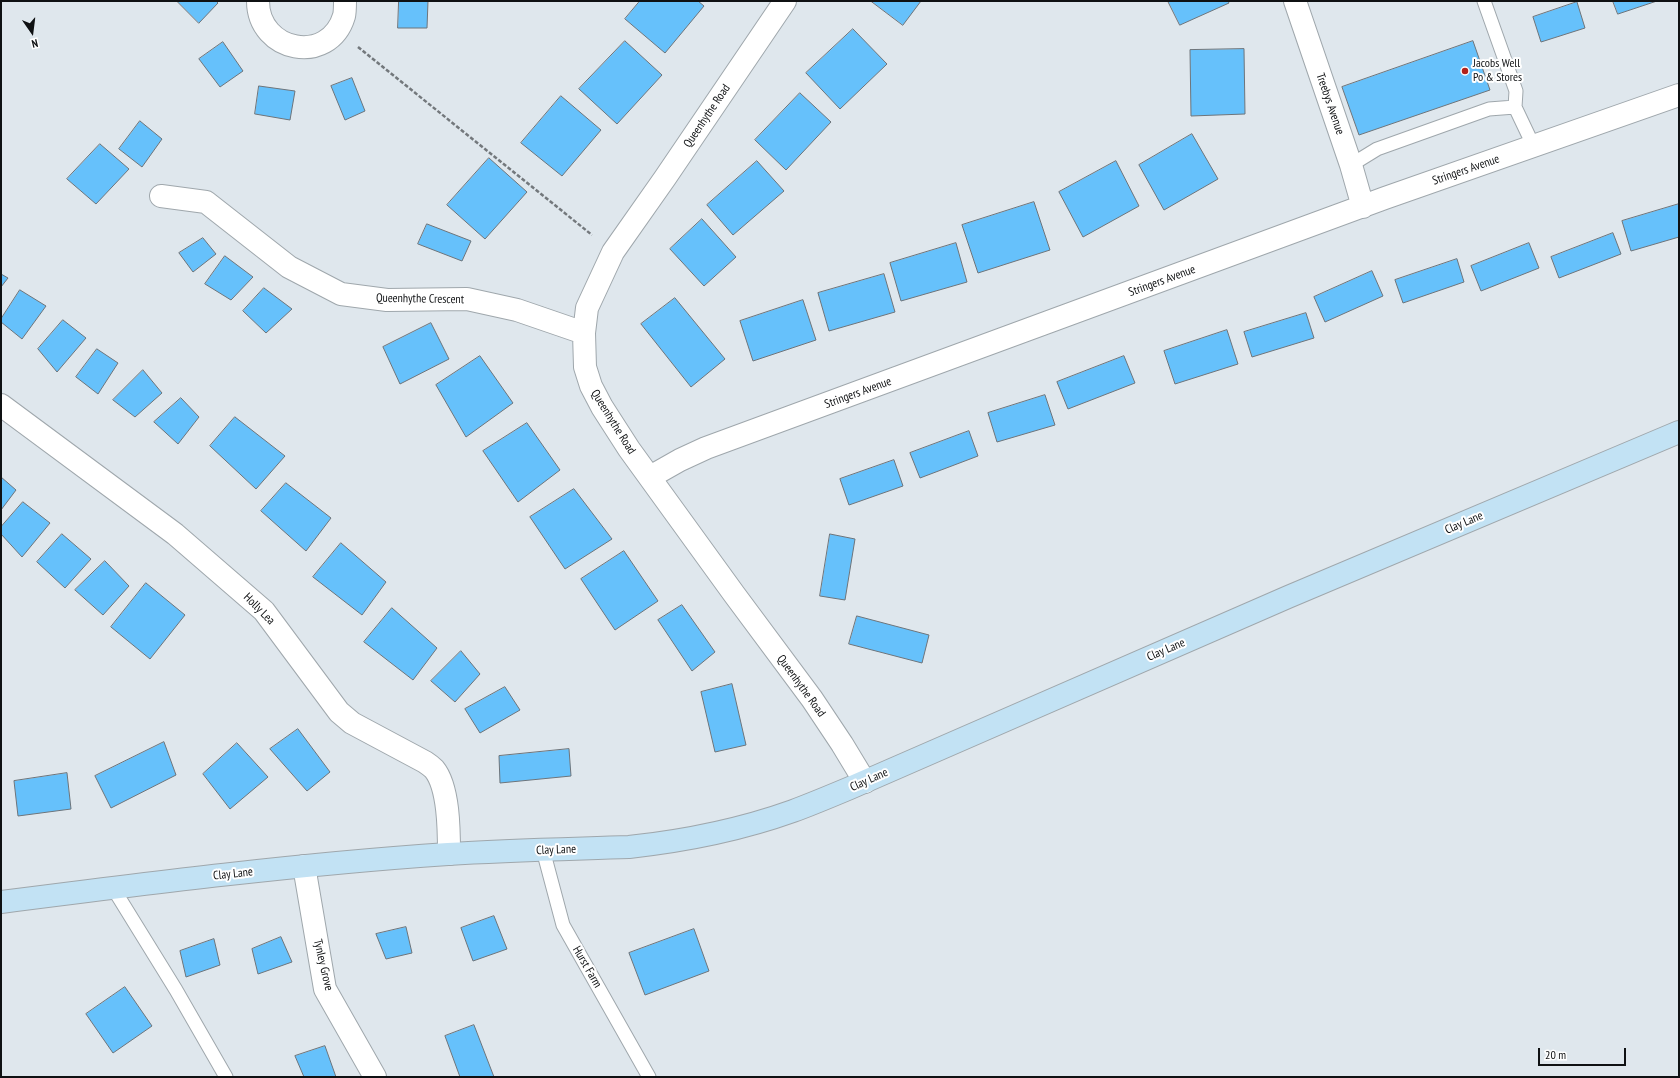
<!DOCTYPE html>
<style>
body{margin:0}
#map{position:relative;width:1680px;height:1078px;overflow:hidden;background:#dfe7ed;font-family:"PT Sans Narrow",sans-serif}
canvas{display:block}
.frame{position:absolute;inset:0;border:2px solid #0f1113;pointer-events:none}
.north{position:absolute;left:12px;top:12px;width:40px;height:40px;-webkit-text-stroke:3px #fff;paint-order:stroke;rotate:166deg;font-size:11px;font-weight:700;line-height:16px;text-align:center;color:#0f1113}
.north::after{content:'';display:block;margin:auto;width:14px;height:18px;background:#0f1113;clip-path:polygon(50% 0,100% 100%,50% 72%,0 100%)}
.scale{position:absolute;left:1538px;top:1048px;width:88px;height:18px;box-sizing:border-box;border:2px solid #0f1113;border-top:0;padding-left:5px;font-size:12px;line-height:14px;white-space:nowrap;color:#0f1113;-webkit-text-stroke:3px #fff;paint-order:stroke}
</style>
<div id="map">
<canvas width="1680" height="1078"></canvas>
<div class="frame"></div>
<div class="north">N</div>
<div class="scale">20 m</div>
</div>
<script>
const context = document.querySelector('canvas').getContext('2d');
context.lineJoin = 'round';
function paint(path, color) { context.fillStyle = color; context.fill(path, 'evenodd'); }
function strokePath(path, color, width, dash) { context.strokeStyle = color; context.lineWidth = width; context.lineCap = dash ? 'butt' : 'round'; context.setLineDash(dash || []); context.stroke(path); }
function label(font, color, halo, rows, align = 'center') {
  context.font = font + ' "PT Sans Narrow",sans-serif'; context.lineWidth = 4; context.setLineDash([]); context.textBaseline = 'middle'; context.strokeStyle = halo; context.fillStyle = color; for (const [text, x, y, turn = 0] of rows) {
    context.save(); context.translate(x, y); context.rotate((+turn || 0) * Math.PI / 180); context.textAlign = isNaN(turn) ? turn : align; if (halo) context.strokeText(text, 0, 0); context.fillText(text, 0, 0); context.restore();
  }
}
const building = new Path2D(`
 M177,1H216L218,3L199,23Z
 M399,1H428L427,28H398Z
 M640,1H698L704,6L665,53L625,19Z
 M871,1H921L903,25Z
 M1168,1H1228L1229,3L1180,25Z
 M1613,1H1657L1618,14Z
 M1577,2L1585,28L1541,42L1533,17Z
 M853,29L887,64L840,109L806,73Z
 M625,41L662,75L617,124L579,89Z
 M1473,41L1490,90L1359,135L1342,87Z
 M223,42L243,71L220,87L199,59Z
 M1244,49L1245,114L1191,116L1190,50Z
 M352,78L365,111L345,120L331,86Z
 M259,86L295,91L290,120L255,114Z
 M800,93L831,122L786,170L755,140Z
 M561,96L601,130L562,176L521,143Z
 M140,121L162,139L142,167L119,149Z
 M1192,134L1218,179L1164,210L1139,165Z
 M100,144L129,169L96,204L67,179Z
 M489,158L527,192L485,239L447,205Z
 M757,161L784,191L733,235L707,205Z
 M1116,161L1139,206L1083,237L1059,192Z
 M1034,202L1050,250L978,273L962,225Z
 M1679,204V237L1631,251L1622,221Z
 M702,219L736,257L704,286L670,249Z
 M427,224L471,241L462,261L418,244Z
 M1613,233L1621,254L1559,278L1551,257Z
 M203,238L216,254L193,272L179,253Z
 M956,243L967,282L901,301L890,263Z
 M1529,243L1539,268L1481,291L1471,266Z
 M225,256L253,277L231,300L205,284Z
 M1457,259L1464,282L1403,303L1395,280Z
 M1372,271L1383,296L1325,322L1314,297Z
 M1,274L8,278L1,287Z
 M884,274L895,312L829,331L818,293Z
 M264,288L292,309L266,333L243,311Z
 M20,290L46,306L22,339L1,322V319Z
 M675,298L725,359L691,387L641,324Z
 M803,300L816,340L753,361L740,321Z
 M1306,313L1314,338L1252,357L1244,332Z
 M63,320L86,338L57,372L38,349Z
 M431,323L449,359L400,384L383,347Z
 M1227,330L1238,364L1175,384L1164,351Z
 M97,349L118,363L98,394L76,377Z
 M480,356L513,403L466,437L436,385Z
 M1124,356L1135,383L1068,409L1057,382Z
 M143,370L162,393L135,417L113,400Z
 M1045,395L1055,425L997,442L988,413Z
 M181,398L199,417L178,444L154,422Z
 M235,417L285,456L256,489L210,446Z
 M527,423L560,470L518,502L483,451Z
 M969,431L978,456L920,478L910,453Z
 M894,460L903,486L849,505L840,479Z
 M1,477L16,490L1,510Z
 M286,483L331,518L306,551L261,511Z
 M574,489L612,539L565,569L530,517Z
 M23,502L50,523L22,557L1,534V527Z
 M62,534L91,559L65,588L37,562Z
 M830,534L855,539L845,600L820,596Z
 M341,543L386,582L362,615L313,577Z
 M624,551L658,601L615,630L581,579Z
 M105,561L129,586L103,615L75,590Z
 M146,583L185,615L150,659L111,627Z
 M682,605L715,652L692,671L658,620Z
 M392,608L437,648L413,680L364,642Z
 M857,616L929,635L922,663L849,644Z
 M461,651L480,674L455,702L431,681Z
 M732,684L746,745L715,752L701,692Z
 M505,687L520,710L480,733L465,709Z
 M298,729L330,772L307,791L270,749Z
 M164,742L176,775L111,808L95,776Z
 M237,743L268,777L230,809L203,774Z
 M569,749L571,776L500,783L499,756Z
 M67,773L71,809L18,816L14,781Z
 M494,916L507,949L473,961L461,928Z
 M406,927L412,953L386,959L376,934Z
 M694,929L709,971L645,995L629,953Z
 M281,937L292,962L258,974L252,949Z
 M214,939L220,965L186,977L180,951Z
 M125,987L152,1026L113,1053L86,1014Z
 M474,1025L494,1077H460L445,1036Z
 M325,1046L336,1077H304L295,1056Z`);
const path = new Path2D(`
 M358,47L592,235`);
const lane = new Path2D(`
 M1484,1L1516,91L1515,107
 M1351,165L1377,149L1489,109L1515,107L1534,147
 M543,850L563,925L649,1077
 M113,888L176,990L226,1077`);
const street = new Path2D(`
 M258,1C258,52 329,66 344,16C345,12 345,6 345,1
 M785,1L665,178L613,252L587,308L584,333L585,367L591,386L602,407L629,449L734,594L812,699L842,744L865,782
 M1295,1L1351,165L1363,207
 M161,196L206,202L289,267L341,294L387,300L467,299L517,310L584,333
 M1,405L175,534L264,611L339,712L352,723L425,762C428,764 432,767 434,769C449,787 449,831 449,854
 M650,477L680,460L706,448L1385,198L1679,95
 M304,866L325,989L375,1077`);
const secondary = new Path2D(`
 M1,902C150,883 299,864 448,854C508,850 569,849 629,847C684,841 740,830 793,811C812,804 831,796 850,788L1288,597L1679,432`);
const markers = [
 [1465,71,4,"#b2221a"]
];
const poiNames = [
 ["Jacobs Well",1473,64],
 ["Po & Stores",1473,78]
];
const streetNames = [
 ["Treebys Avenue",1330,104,71],
 ["Queenhythe Road",707,116,-56],
 ["Stringers Avenue",1466,170,-19],
 ["Stringers Avenue",1162,281,-20],
 ["Queenhythe Crescent",420,299,1],
 ["Stringers Avenue",858,393,-20],
 ["Queenhythe Road",613,422,58],
 ["Clay Lane",1464,523,-23],
 ["Holly Lea",259,609,45],
 ["Clay Lane",1166,650,-23],
 ["Queenhythe Road",801,686,54],
 ["Clay Lane",869,780,-24],
 ["Clay Lane",556,850,-2],
 ["Clay Lane",233,874,-6],
 ["Tynley Grove",323,965,77],
 ["Hurst Farm",587,967,60]
];
paint(building, '#66c1fb');
strokePath(building, '#6d747a', 1);
strokePath(lane, '#9fa7ac', 15);
strokePath(street, '#9fa7ac', 24);
strokePath(secondary, '#9fa7ac', 24);
strokePath(path, '#73787c', 2.5, [4, 2]);
strokePath(lane, '#fff', 13);
strokePath(street, '#fff', 22);
strokePath(secondary, '#c2e2f4', 22);
for (const [x, y, r, color] of markers) { const dot = new Path2D(); dot.arc(x, y, r, 0, 2 * Math.PI); context.fillStyle = color; context.fill(dot); strokePath(dot, '#fff', 1.5); }
label('12px', '#0f1113', '#fff', poiNames, 'left');
label('12px', '#0f1113', '#fff', streetNames);
</script>
